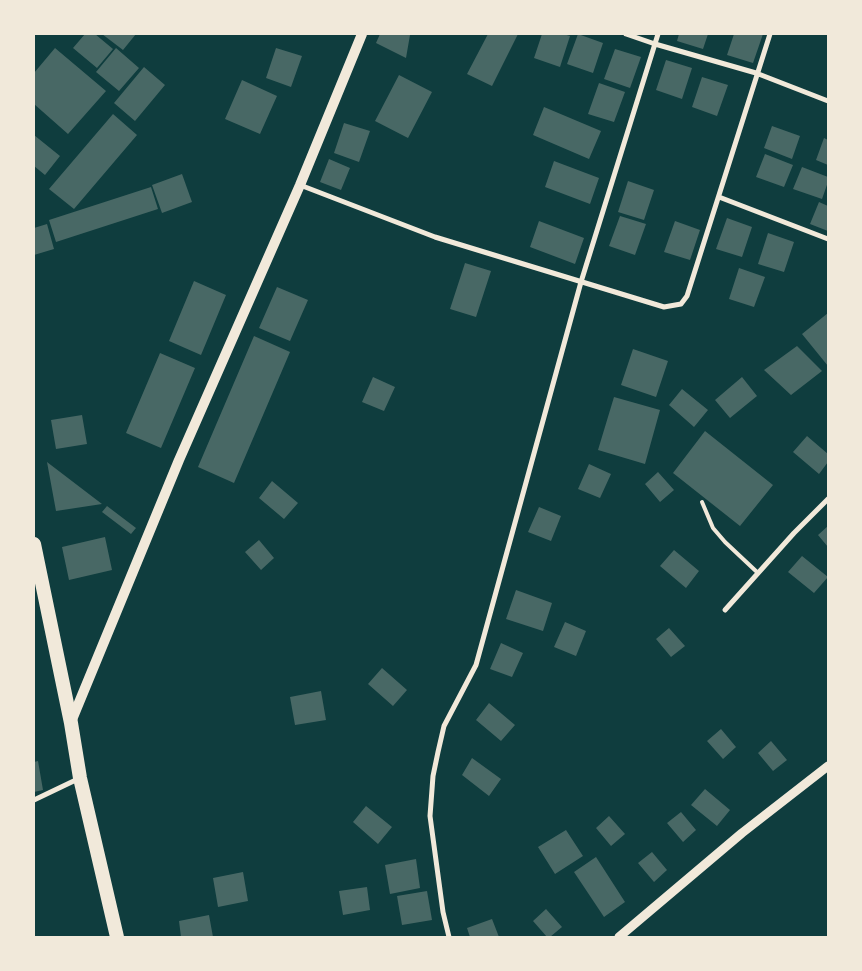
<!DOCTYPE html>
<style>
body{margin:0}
#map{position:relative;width:862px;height:971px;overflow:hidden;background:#0f3d3e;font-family:Mulish,sans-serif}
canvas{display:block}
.frame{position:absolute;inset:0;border:35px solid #f1e9da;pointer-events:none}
</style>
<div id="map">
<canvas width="862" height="971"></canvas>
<div class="frame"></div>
</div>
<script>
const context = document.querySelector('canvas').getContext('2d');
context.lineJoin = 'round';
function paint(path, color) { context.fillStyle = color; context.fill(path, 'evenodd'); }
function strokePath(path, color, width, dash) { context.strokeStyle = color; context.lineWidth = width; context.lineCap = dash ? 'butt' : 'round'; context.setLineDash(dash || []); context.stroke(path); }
const building = new Path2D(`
 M85,34H95L113,49L97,68L73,48Z
 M102,34H136L123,50Z
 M380,34L410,35L406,58L376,43Z
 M488,34H518L492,86L467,74Z
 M542,34H563L570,36L560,67L534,58Z
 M578,34L603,43L593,73L567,64Z
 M679,34H708L703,49L677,41Z
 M734,34H763L753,63L727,55Z
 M55,48L106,91L68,134L34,104V73Z
 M116,48L139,68L119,91L96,72Z
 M276,48L302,56L291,87L266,78Z
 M615,49L641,57L630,88L604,79Z
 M666,60L692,68L682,99L656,90Z
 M144,67L165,85L135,121L114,103Z
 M399,75L432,92L408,138L375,121Z
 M702,77L728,85L717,116L692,107Z
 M242,80L277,96L260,134L225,119Z
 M599,83L625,92L614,122L588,114Z
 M544,107L601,131L589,159L533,135Z
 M113,114L137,135L74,209L49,189Z
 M344,123L370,131L359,162L334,153Z
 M772,126L800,136L792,159L764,148Z
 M34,135L60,156L45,175L34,166Z
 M824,138L828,140V165L816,160Z
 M765,154L793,165L784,187L756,177Z
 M329,159L350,168L341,190L320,182Z
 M554,161L599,178L590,204L545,187Z
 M802,167L828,177V182L822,199L793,189Z
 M182,174L192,202L162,213L152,185Z
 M628,181L654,190L644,220L618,212Z
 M151,187L158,209L56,242L49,220Z
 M819,202L828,206V231L810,224Z
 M620,216L646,224L635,255L609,246Z
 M727,218L752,227L742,257L716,249Z
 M539,221L584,238L575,264L530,247Z
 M675,221L700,230L690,260L664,252Z
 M47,224L54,249L34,255V228Z
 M768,233L794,242L784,272L758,264Z
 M465,263L491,271L476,317L450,309Z
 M739,268L765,277L754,307L729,299Z
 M194,281L226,295L201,355L169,341Z
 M277,287L308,300L290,341L259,328Z
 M828,313V366L802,334Z
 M254,336L290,352L234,483L198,467Z
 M797,346L822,371L791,395L764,370Z
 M633,349L668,361L656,397L621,385Z
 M160,353L195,368L161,448L126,433Z
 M373,377L395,387L384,411L362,402Z
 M742,377L757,396L730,418L715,400Z
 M682,389L708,410L694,427L669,405Z
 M614,397L660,410L645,464L598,450Z
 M82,415L87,444L56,449L51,420Z
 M705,431L773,485L740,526L673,473Z
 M807,436L828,454V462L819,474L793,452Z
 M47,462L102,504L56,511Z
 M589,464L611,474L600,498L578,489Z
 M658,472L674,490L660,502L645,484Z
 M272,481L298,503L284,519L259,498Z
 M107,506L136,528L131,534L102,512Z
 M539,507L561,516L551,541L528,532Z
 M828,526V547L818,535Z
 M105,537L112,570L69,580L62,547Z
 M259,540L274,558L261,570L245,552Z
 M674,550L699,571L686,588L660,566Z
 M802,556L828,577L814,593L788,572Z
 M516,590L552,603L543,631L506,619Z
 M565,622L586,631L576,656L554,647Z
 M669,628L685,646L671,657L656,639Z
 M501,643L523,653L512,677L490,669Z
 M382,668L407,690L393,706L368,684Z
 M321,691L326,720L295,725L290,697Z
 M489,703L515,725L501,741L476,720Z
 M721,729L736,747L723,759L707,741Z
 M771,741L787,760L773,771L758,753Z
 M472,758L501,779L489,796L462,775Z
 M38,761L43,790L34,792V762Z
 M705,789L730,810L717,826L691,805Z
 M366,806L392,827L378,844L353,822Z
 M681,812L696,830L683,842L667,823Z
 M609,816L625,834L611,846L596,828Z
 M566,830L583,856L555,874L538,847Z
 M652,852L667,870L654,882L638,863Z
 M596,857L625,902L604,917L574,872Z
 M416,859L420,888L390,894L385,865Z
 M243,872L248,901L218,907L213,878Z
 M367,887L370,910L343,915L339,891Z
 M427,891L432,920L402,925L397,896Z
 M546,909L562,927L550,937H547L533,921Z
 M209,915L213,937H181L179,921Z
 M492,919L499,937H470L467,928Z`);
const service = new Path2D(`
 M702,502L713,528L725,542L758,573`);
const minor = new Path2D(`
 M626,34L655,44L756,73L828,101
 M300,185L435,237L664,307L681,304L687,296L770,34
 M719,197L828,239
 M725,610L794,533L828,499
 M34,800L80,778
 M449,937L443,912L430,816L433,776L438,752L444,726L476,665L581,282L658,34`);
const tertiary = new Path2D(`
 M619,937L742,833L828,766`);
const secondary = new Path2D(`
 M71,722L179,460L300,185L362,34`);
const trunk = new Path2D(`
 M34,544L71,723L80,778L117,937`);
paint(building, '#486865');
strokePath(service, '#f1e9da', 4);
strokePath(minor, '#f1e9da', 5);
strokePath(tertiary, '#f1e9da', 9);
strokePath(secondary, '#f1e9da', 10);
strokePath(trunk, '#f1e9da', 14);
</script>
